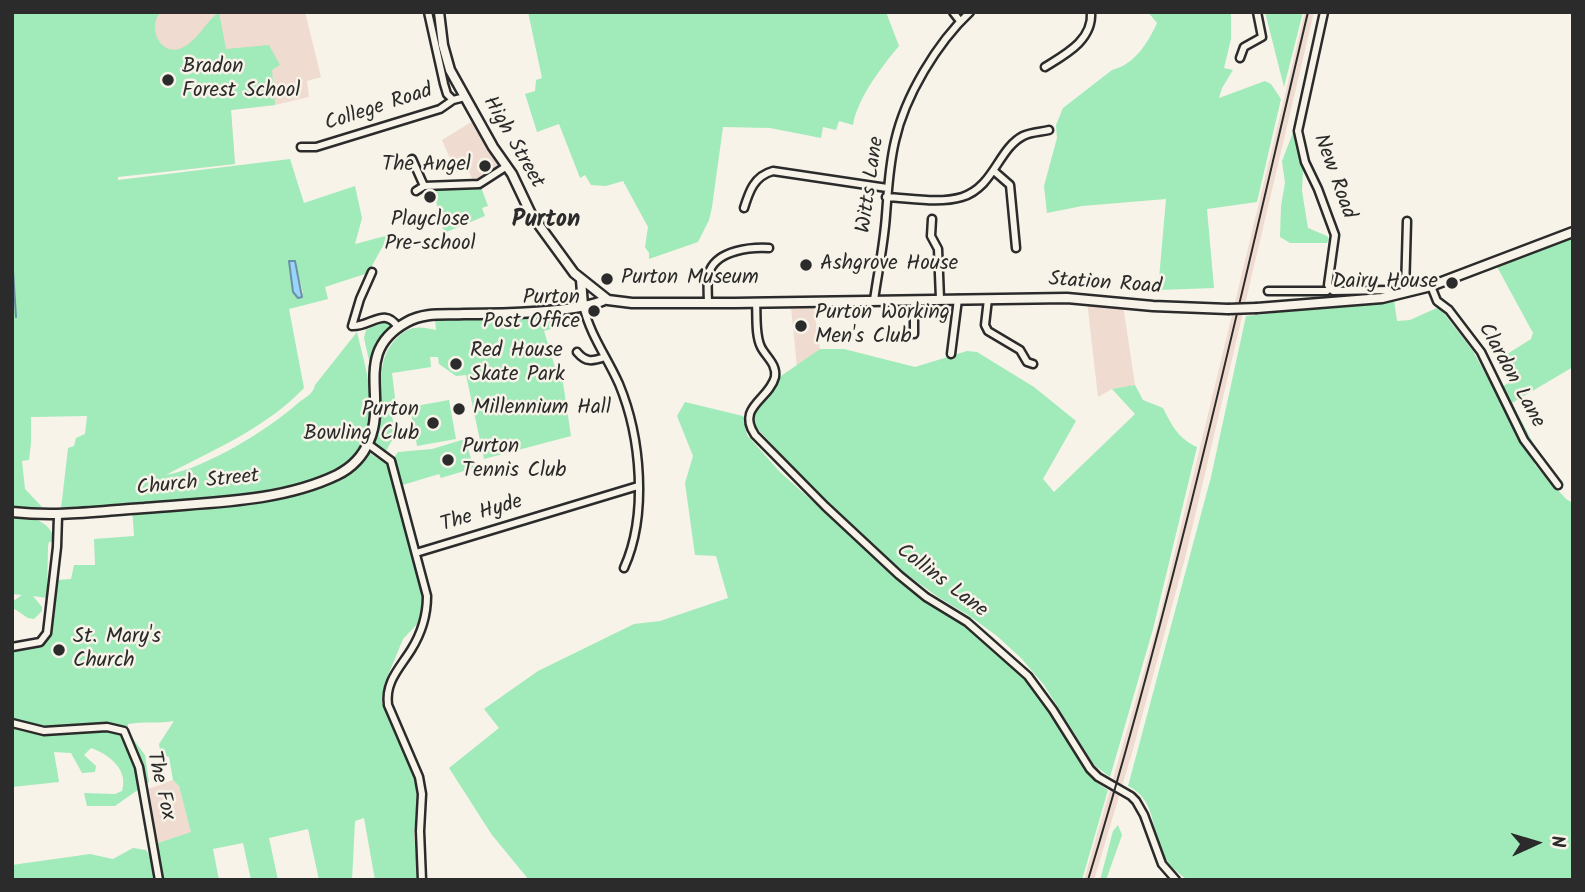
<!DOCTYPE html>
<style>
body{margin:0}
#map{position:relative;width:1585px;height:892px;overflow:hidden;background:#f7f3e8;font-family:Kalam,sans-serif}
canvas{display:block}
.frame{position:absolute;inset:0;border:14px solid #2b2b2b;pointer-events:none}
.north{position:absolute;left:1501px;top:808px;width:70px;height:70px;-webkit-text-stroke:5px #f7f3e8;paint-order:stroke;rotate:86deg;font-size:19px;font-weight:700;line-height:28px;text-align:center;color:#2b2b2b}
.north::after{content:'';display:block;margin:auto;width:24px;height:32px;background:#2b2b2b;clip-path:polygon(50% 0,100% 100%,50% 72%,0 100%)}
</style>
<div id="map">
<canvas width="1585" height="892"></canvas>
<div class="frame"></div>
<div class="north">N</div>
</div>
<script>
const context = document.querySelector('canvas').getContext('2d');
context.lineJoin = 'round';
function paint(path, color) { context.fillStyle = color; context.fill(path, 'evenodd'); }
function strokePath(path, color, width, dash) { context.strokeStyle = color; context.lineWidth = width; context.lineCap = dash ? 'butt' : 'round'; context.setLineDash(dash || []); context.stroke(path); }
function label(font, color, halo, rows, align = 'center') {
  context.font = font + ' Kalam,sans-serif'; context.lineWidth = 5; context.setLineDash([]); context.textBaseline = 'middle'; context.strokeStyle = halo; context.fillStyle = color; for (const [text, x, y, turn = 0] of rows) {
    context.save(); context.translate(x, y); context.rotate((+turn || 0) * Math.PI / 180); context.textAlign = isNaN(turn) ? turn : align; if (halo) context.strokeText(text, 0, 0); context.fillText(text, 0, 0); context.restore();
  }
}
const built = new Path2D(`
 M101,12H305L321,77L307,81L309,97L275,105L231,110L235,164L145,174Z
 M1305,12H1314L1185,558L1132,753L1094,880H1084L1157,626Z
 M473,121L502,165L474,182L467,168L456,172L442,140Z
 M1087,301L1123,305L1135,385L1112,389L1098,397Z
 M813,305L820,349L797,367L791,307Z
 M173,780L179,786L192,832L158,843L148,789Z`);
const green = new Path2D(`
 M12,12H161C147,25 159,55 179,49C197,43 206,21 219,12L226,49L269,45L280,65L272,70L275,105L231,110L235,164L118,177V180L290,159L304,203L355,186L362,218L355,244L389,235L368,273L325,287L328,299L289,309L304,388C266,428 213,450 166,475C206,468 266,431 297,404C305,397 313,395 315,385L357,332C365,367 379,406 364,441L371,454L388,465L398,452L432,449L465,439L474,468L441,478L439,474L396,487L420,572L425,604L419,622L403,639L384,685L382,703L416,777L418,790L414,835L418,880H375L364,818L355,821L352,880H319L308,829L269,838L278,880H251L243,843L213,849L219,880H12V865L90,854L113,859L133,848L146,850L161,875L158,843L191,832L179,786L173,780L169,757L161,755L159,744L174,721C159,724 144,721 128,724V732L145,755L149,782L115,806H87L84,793L115,794L122,791C129,770 109,754 91,748L84,755L96,766L95,772L82,773L71,753L54,752L59,782L12,787V728C38,736 50,737 77,730L69,727H49L12,720V649L44,643L53,626L58,580L71,579L74,565H95L94,539L134,536L132,507L61,509L68,448L74,446L76,438L85,434L87,416L31,417V443L29,460L22,461L25,489L42,507L12,508ZM295,261L303,293L293,292L289,264Z
 M528,12H886L899,46C882,66 857,99 853,125L839,121L836,130L823,127L821,138L770,128L723,127L712,207L709,220L698,242L649,259V253L645,247L648,227L623,181L606,186L591,185L585,175L580,178L559,124L537,132L525,94L535,91L536,80L542,78Z
 M1148,12H1231V39L1224,68L1233,70L1222,88L1219,98L1265,81L1271,84L1281,99L1257,202L1207,209L1214,288L1158,290L1166,199L1082,206L1047,213L1044,186L1057,138L1056,125L1063,108L1112,70C1134,65 1148,43 1157,23Z
 M1265,12H1303L1284,87Z
 M1294,130L1303,169L1302,191L1308,228L1327,236L1329,239L1327,243H1290L1280,237L1281,206L1285,183L1282,161Z
 M481,187L488,206L482,208L485,216L444,233L433,189Z
 M1573,237V367L1512,403L1539,454L1537,462H1534L1535,465L1566,499L1573,503V880H1187C1181,874 1170,868 1166,860C1150,836 1159,801 1128,786L1211,477L1246,316L1394,300L1397,321L1410,320L1439,307L1473,351L1495,391L1515,379L1504,356L1531,339L1533,333L1495,263Z
 M538,314L540,318L553,323L551,329L544,331L558,377L562,376L571,436L484,459L466,375L456,376L439,364L438,357H430L431,367L392,373L396,406H399L400,414L392,415L395,435L386,451L381,452L375,445C375,433 380,420 381,407C382,382 377,359 396,339C409,325 419,326 436,330L435,319H479Z
 M383,321L387,322L391,327L377,346L370,365L364,338L366,330Z
 M820,349H844L915,367L967,351L977,352L1034,387L1076,421L1043,479L1054,492L1135,414L1112,389L1135,385L1143,400L1163,408C1172,426 1179,439 1197,447L1153,629L1110,777L1094,765L1044,685L1021,658L997,636L968,615L938,597L899,569L815,491L756,427L753,415L757,405L781,376Z
 M449,400L456,439L417,446L410,407Z
 M685,402L743,416L747,435L780,472L927,604C964,624 1002,650 1028,683C1041,700 1054,718 1066,736C1080,758 1083,776 1108,790L1082,880H529L492,835L449,768L499,728L484,709L538,671L634,624L660,621L728,598L716,556L695,555L685,483L693,456L677,416Z
 M12,516C32,517 50,520 55,541L49,542L48,546L47,598L33,596L42,607V611L34,619L28,618L13,608L12,602L22,595L12,594Z
 M1118,825L1122,835L1106,880H1100L1113,831Z`);
const water = new Path2D(`
 M289,261H295L302,297L298,298L293,292Z`);
const stream = new Path2D(`
 M12,255L16,317
 M12,454L13,464`);
const minor = new Path2D(`
 M428,12L444,84L447,94L453,100
 M953,12L960,21
 M1324,12L1298,131L1305,162L1318,189L1335,235L1328,285L1333,291L1389,290L1394,295
 M1240,58L1244,47L1262,37L1257,12
 M1045,67C1066,54 1093,40 1091,12
 M301,147H316L440,109L453,100L465,97
 M412,159L424,186L416,191
 M994,171L1010,185L1016,248
 M424,186L479,184L507,166
 M886,197C910,198 939,204 962,197C994,187 998,149 1023,136C1031,132 1041,132 1049,130
 M744,208C749,192 754,176 773,171L887,188
 M932,219L931,236L938,249L940,299
 M372,272L360,299L352,326C371,327 384,306 398,327
 M1431,286L1437,301L1449,310L1481,352L1524,440L1558,485
 M1268,291H1327L1329,289
 M1405,292L1407,221
 M988,299L985,325L988,331L1020,350L1027,362L1033,364
 M874,300C878,272 884,244 886,215C888,190 889,166 895,141C905,96 937,43 970,12
 M708,303C708,293 706,279 710,270C719,250 751,247 769,248
 M756,303C757,316 755,335 761,347C766,357 777,364 775,377C769,400 736,407 755,435L825,506L899,575L926,597L967,622L1028,676L1053,710L1090,769L1098,777L1131,796L1136,801L1144,815L1162,864L1176,880
 M583,305C590,335 607,357 619,384C641,437 648,515 624,568
 M914,334V300
 M577,352C586,363 593,361 605,357
 M951,354L958,299
 M368,444L391,461L427,596C427,615 421,634 411,650C399,669 385,682 388,705L419,777L422,794L420,831L422,880
 M416,553L638,486
 M12,647L40,642L47,633L57,547L58,516
 M12,723L44,731L107,727L124,731L139,767L159,880`);
const tertiary = new Path2D(`
 M439,12L443,45L450,70L493,147L512,174L531,214L574,273L608,300L632,303H735L1067,298L1153,306L1228,309
 M581,280L583,305
 M1257,308L1382,298L1431,286L1573,232
 M12,512C61,517 97,511 144,508C207,502 279,503 337,475C351,468 363,456 369,441C388,398 352,352 407,322C425,312 444,315 464,314C495,314 581,313 606,299`);
const rail = new Path2D(`
 M1088,880C1175,594 1239,303 1308,12`);
const tertiaryBridge = new Path2D(`
 M1228,309L1257,308`);
const markers = [
 [168,80,7,"#2b2b2b"],
 [485,166,7,"#2b2b2b"],
 [430,197,7,"#2b2b2b"],
 [806,265,7,"#2b2b2b"],
 [607,279,7,"#2b2b2b"],
 [1452,283,7,"#2b2b2b"],
 [594,311,7,"#2b2b2b"],
 [801,326,7,"#2b2b2b"],
 [456,364,7,"#2b2b2b"],
 [459,409,7,"#2b2b2b"],
 [433,423,7,"#2b2b2b"],
 [448,460,7,"#2b2b2b"],
 [59,650,7,"#2b2b2b"]
];
const poiNames = [
 ["Bradon",182,68],
 ["Forest School",182,92],
 ["The Angel",471,166,"right"],
 ["Playclose",430,221,"center"],
 ["Pre-school",430,245,"center"],
 ["Ashgrove House",820,265],
 ["Purton Museum",621,279],
 ["Dairy House",1438,283,"right"],
 ["Purton",580,299,"right"],
 ["Post Office",580,323,"right"],
 ["Purton Working",815,314],
 ["Men's Club",815,338],
 ["Red House",470,352],
 ["Skate Park",470,376],
 ["Millennium Hall",473,409],
 ["Purton",419,411,"right"],
 ["Bowling Club",419,435,"right"],
 ["Purton",462,448],
 ["Tennis Club",462,472],
 ["St. Mary's",73,638],
 ["Church",73,662]
];
const streetNames = [
 ["College Road",379,109,-18],
 ["High Street",512,143,60],
 ["New Road",1333,177,70],
 ["Witts Lane",872,185,-82],
 ["Station Road",1105,285,4],
 ["Clardon Lane",1510,376,61],
 ["Church Street",198,484,-6],
 ["The Hyde",482,515,-17],
 ["Collins Lane",941,582,37],
 ["The Fox",159,786,77]
];
const quarterNames = [
 ["Purton",546,222]
];
paint(built, '#efdbcf');
paint(green, '#a1eab9');
paint(water, '#99d5fa');
strokePath(water, '#6d91a7', 2);
strokePath(stream, '#6d91a7', 2);
strokePath(minor, '#2b2b2b', 11);
strokePath(tertiary, '#2b2b2b', 13);
strokePath(minor, '#f7f3e8', 6);
strokePath(tertiary, '#f7f3e8', 8);
strokePath(rail, '#2b2b2b', 2);
strokePath(tertiaryBridge, '#2b2b2b', 13, []);
strokePath(tertiaryBridge, '#f7f3e8', 8);
for (const [x, y, r, color] of markers) { const dot = new Path2D(); dot.arc(x, y, r, 0, 2 * Math.PI); context.fillStyle = color; context.fill(dot); strokePath(dot, '#f7f3e8', 2.5); }
label('21px', '#2b2b2b', '#f7f3e8', poiNames, 'left');
label('21px', '#2b2b2b', '#f7f3e8', streetNames);
label('bold 24px', '#2b2b2b', '#f7f3e8', quarterNames);
</script>
